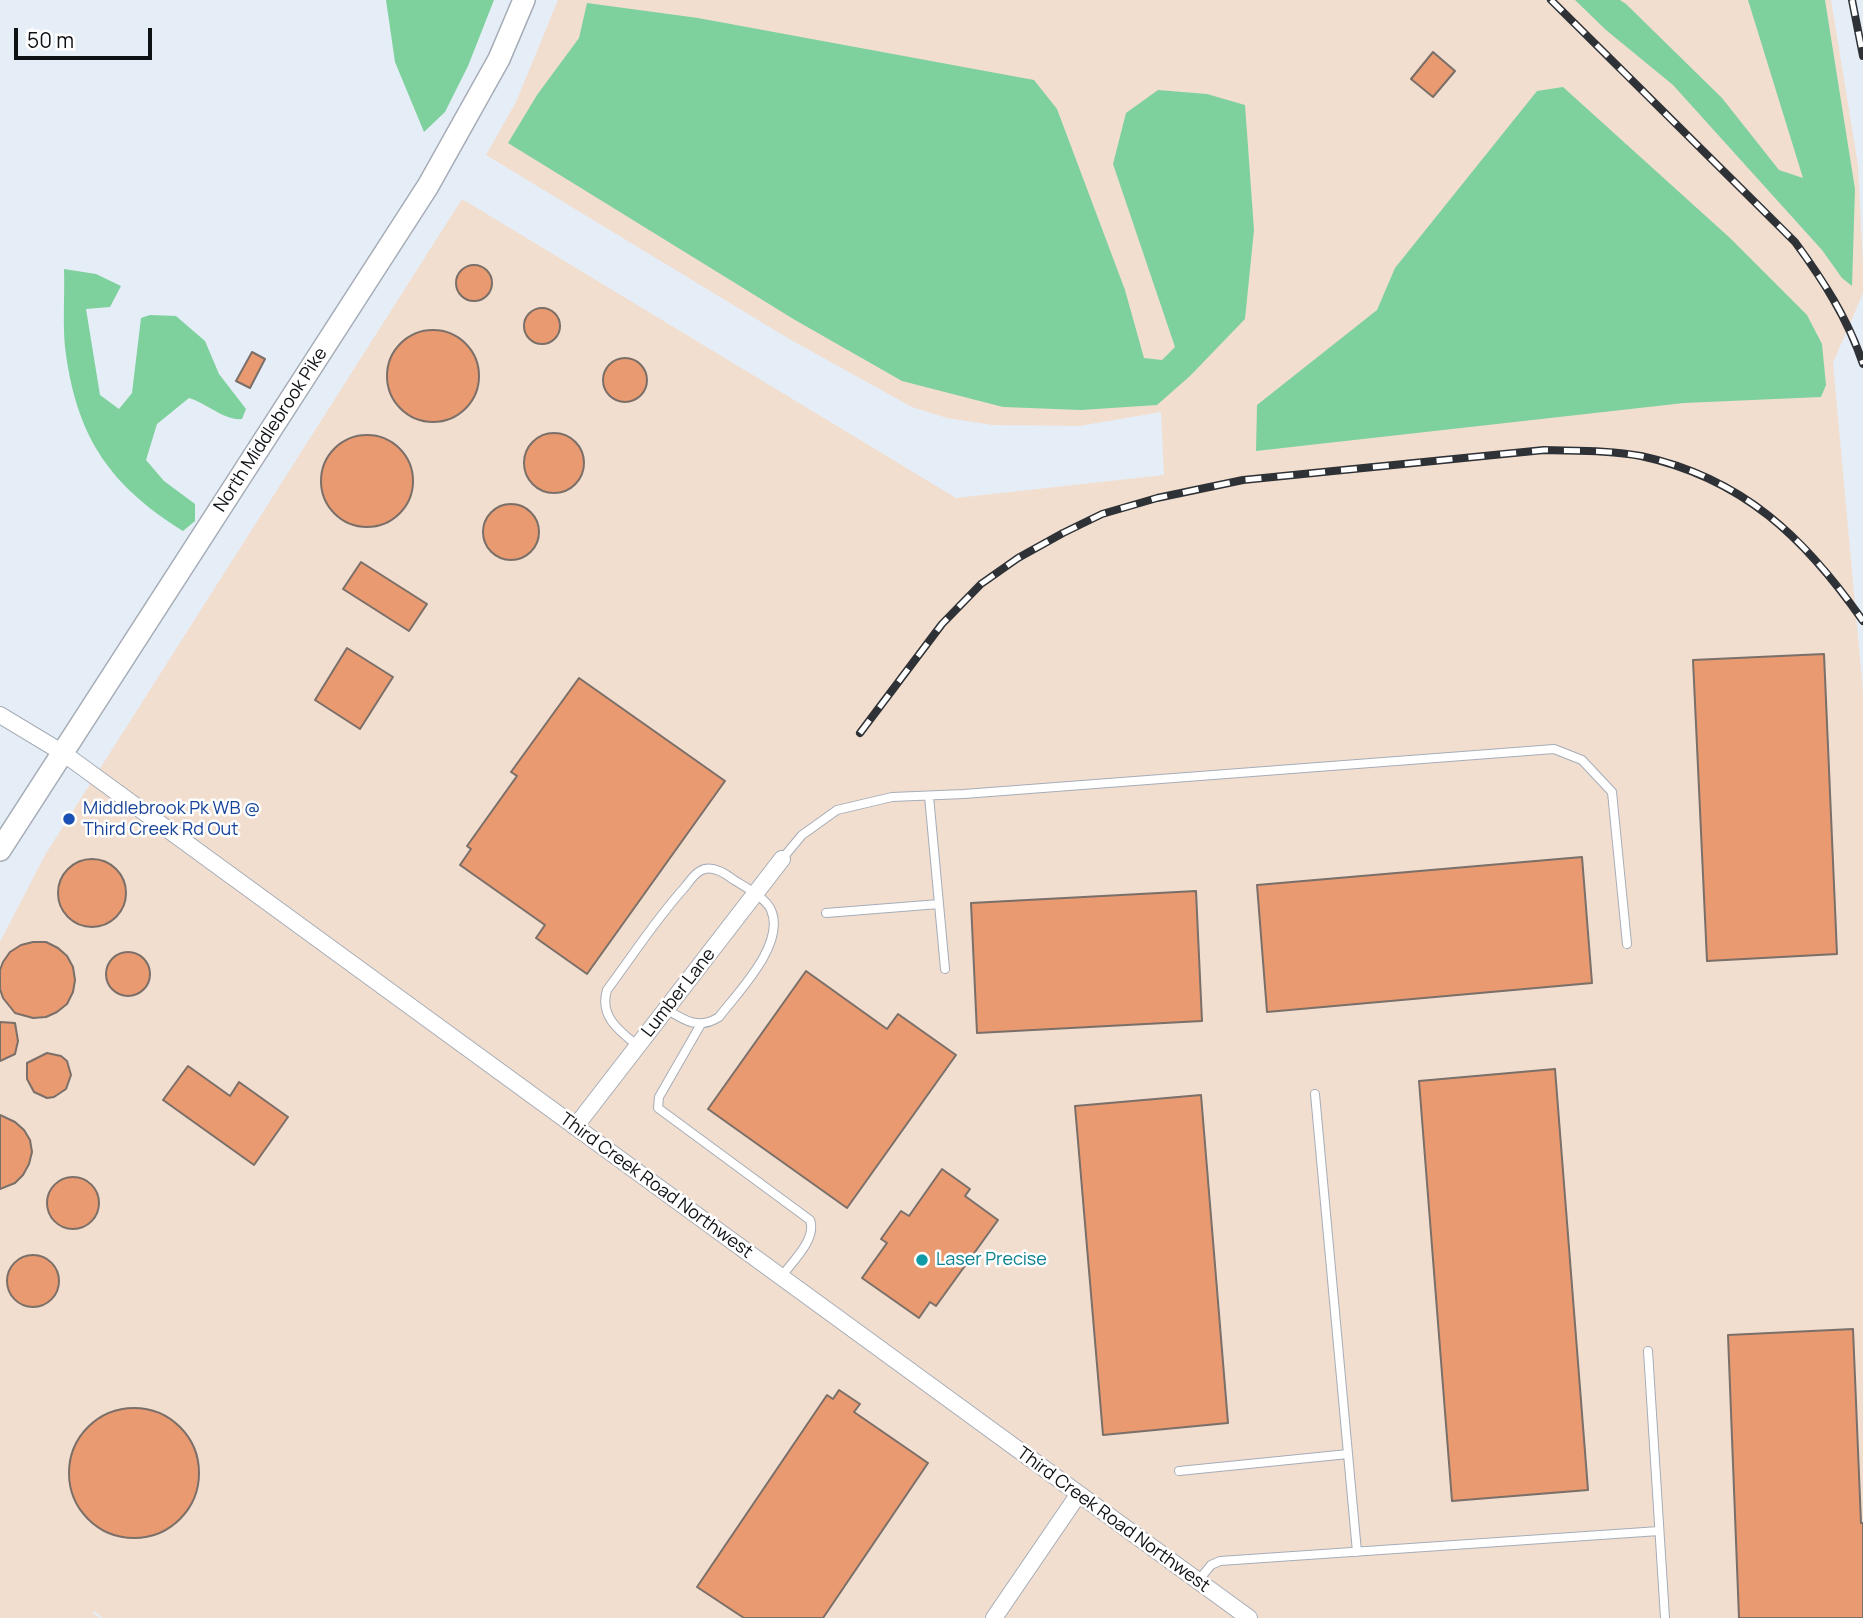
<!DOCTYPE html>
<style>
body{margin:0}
#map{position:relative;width:1863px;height:1618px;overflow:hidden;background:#e5edf7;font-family:Manrope,sans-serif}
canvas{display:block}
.scale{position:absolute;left:14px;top:28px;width:138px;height:32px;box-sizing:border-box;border:4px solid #0f1215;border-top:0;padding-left:9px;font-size:21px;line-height:24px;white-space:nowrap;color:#0f1215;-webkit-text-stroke:5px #fff;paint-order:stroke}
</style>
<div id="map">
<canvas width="1863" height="1618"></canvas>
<div class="scale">50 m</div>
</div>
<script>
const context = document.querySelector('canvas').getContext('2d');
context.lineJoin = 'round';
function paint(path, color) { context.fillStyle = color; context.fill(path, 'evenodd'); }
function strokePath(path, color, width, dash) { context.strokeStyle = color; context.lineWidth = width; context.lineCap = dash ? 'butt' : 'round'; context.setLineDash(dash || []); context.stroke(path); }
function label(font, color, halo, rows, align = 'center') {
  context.font = font + ' Manrope,sans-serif'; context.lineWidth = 5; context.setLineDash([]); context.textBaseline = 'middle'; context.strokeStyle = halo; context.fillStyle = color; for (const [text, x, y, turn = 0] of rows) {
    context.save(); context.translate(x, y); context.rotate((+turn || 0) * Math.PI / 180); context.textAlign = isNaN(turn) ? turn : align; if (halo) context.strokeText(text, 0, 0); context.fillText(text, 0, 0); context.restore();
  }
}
const industrial = new Path2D(`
 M558,0H1831L1858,165L1863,265V293L1833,363L1863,692V1618H103L94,1611L93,1613L100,1618H0V942L45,855L462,199L956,498L1164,475L1161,412L1079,426L993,425L947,418L912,407L791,340L486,155L516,102Z`);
const forest = new Path2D(`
 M386,0H494L468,66L445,112L424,132L395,62Z
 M1575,0H1620L1626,4L1722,98L1779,170L1803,178L1748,0H1825L1855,189L1852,286L1842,278L1822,250L1673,85L1606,30Z
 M587,3L698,18L1034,80L1057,109L1125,290L1144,358L1162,360L1175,347L1113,164L1126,113L1158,90L1207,94L1245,105L1254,230L1245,319L1190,376L1157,405L1081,410L1003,407L902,381L795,320L508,143L537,95L579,38Z
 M1563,87L1730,238L1807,315L1822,344L1826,385L1821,397L1684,403L1256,451L1257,405L1377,310L1395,268L1537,91Z
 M64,269L96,274L121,286L110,307L86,309L100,395L119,409L132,393L141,318L150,315L176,316L205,341L219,374L246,409L242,419C225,421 206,403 189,398L157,424L146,460L164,481L195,504V521L183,531C111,486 78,439 66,355C62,327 65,297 64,269Z`);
const building = new Path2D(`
 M1433,52L1455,71L1433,97L1411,79Z
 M456 283a18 18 0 1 1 36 0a18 18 0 1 1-36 0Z
 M524 326a18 18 0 1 1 36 0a18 18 0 1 1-36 0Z
 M387 376a46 46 0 1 1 92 0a46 46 0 1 1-92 0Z
 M252,352L265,359L250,388L236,381Z
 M603 380a22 22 0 1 1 44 0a22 22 0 1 1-44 0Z
 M524 463a30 30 0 1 1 60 0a30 30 0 1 1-60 0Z
 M321 481a46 46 0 1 1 92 0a46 46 0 1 1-92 0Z
 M483 532a28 28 0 1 1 56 0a28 28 0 1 1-56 0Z
 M361,562L427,604L409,631L343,589Z
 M347,648L393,677L360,729L315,700Z
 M1824,654L1837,954L1707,961L1693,660Z
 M579,678L725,781L587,974L536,938L545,925L460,865L471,849L467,846L517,776L511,772Z
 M1582,857L1592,983L1267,1012L1257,885Z
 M58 893a34 34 0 1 1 68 0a34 34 0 1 1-68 0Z
 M1196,891L1202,1021L977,1033L971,903Z
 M33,942H46L58,948L67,956L73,967L75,980L73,992L67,1004L57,1012L46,1017L33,1018L15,1013L3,998L0,989V970L3,962L10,952L21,945Z
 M106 974a22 22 0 1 1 44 0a22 22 0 1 1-44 0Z
 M806,971L887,1029L898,1014L956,1055L847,1208L708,1109Z
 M0,1022L15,1023L18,1041L15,1054L0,1061Z
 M47,1053L61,1056L67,1061L71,1075L66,1089L54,1097L47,1098L34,1092L27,1079V1063Z
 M188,1066L230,1096L239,1082L288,1117L254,1165L163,1100Z
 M1555,1069L1588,1490L1452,1501L1419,1081Z
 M1201,1095L1228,1423L1103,1435L1075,1106Z
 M0,1115L15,1122L24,1130L30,1140L32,1152L29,1164L23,1175L15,1183L0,1189Z
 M942,1169L970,1189L965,1196L998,1220L936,1306L930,1302L919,1318L862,1278L887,1243L881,1239L901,1211L909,1216Z
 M47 1203a26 26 0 1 1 52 0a26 26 0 1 1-52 0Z
 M7 1281a26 26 0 1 1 52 0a26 26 0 1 1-52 0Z
 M1853,1329L1861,1523H1863V1618H1739L1728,1335Z
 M839,1390L860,1404L854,1412L928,1463L823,1618H744L697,1587L827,1395L833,1399Z
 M69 1473a65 65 0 1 1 130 0a65 65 0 1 1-130 0Z`);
const lane = new Path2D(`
 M929,796L945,969
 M782,859L802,835L837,810L892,797L964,794L1554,749L1582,760L1612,792L1627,944
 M826,913L939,904
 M701,1024L659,1097L658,1108L810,1220C817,1239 792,1262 781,1277
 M638,1046C619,1031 599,1016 607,990C633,955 656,919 685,887C689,882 694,874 700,871C711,864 725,873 734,880C745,887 766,898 771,910C786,944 738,992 719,1017C699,1030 685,1021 666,1009
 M1315,1094L1357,1552
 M1648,1351L1665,1618
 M1179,1471L1348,1454
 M1198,1581L1211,1565L1220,1561L1659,1531`);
const street = new Path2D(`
 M0,715L63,753L1249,1618
 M575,1127L782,859
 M994,1618L1078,1495`);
const secondary = new Path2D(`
 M0,850L428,186L499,59L524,0`);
const rail = new Path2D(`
 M1551,0L1795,242C1823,280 1848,319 1863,364
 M1852,0L1863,56
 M860,733L942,624L981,584L1018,558L1063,533L1102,514L1157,498L1243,480L1544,450C1576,451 1609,450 1641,456C1743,478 1805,538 1863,621`);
const markers = [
 [69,819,7,"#1a4fb4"],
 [922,1260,7,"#0f9aa8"]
];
const streetNames = [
 ["North Middlebrook Pike",271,430,-57],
 ["Lumber Lane",679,993,-52],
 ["Third Creek Road Northwest",656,1186,36],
 ["Third Creek Road Northwest",1113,1520,36]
];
const transitNames = [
 ["Middlebrook Pk WB @",83,809],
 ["Third Creek Rd Out",83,830]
];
const cultureNames = [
 ["Laser Precise",936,1260]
];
paint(industrial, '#f2decf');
paint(forest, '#7ed19d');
paint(building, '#e99a70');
strokePath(building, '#7a6f69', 2);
strokePath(lane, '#a6adb7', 10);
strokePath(street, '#a6adb7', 18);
strokePath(secondary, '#a6adb7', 24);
strokePath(lane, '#fff', 8);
strokePath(street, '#fff', 16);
strokePath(secondary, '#fff', 21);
strokePath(rail, '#2e3236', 8);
strokePath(rail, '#fff', 5, [16]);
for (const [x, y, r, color] of markers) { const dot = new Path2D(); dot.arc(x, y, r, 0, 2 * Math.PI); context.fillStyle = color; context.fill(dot); strokePath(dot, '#fff', 2.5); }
label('18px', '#0f1215', '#fff', streetNames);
label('18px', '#164399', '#fff', transitNames, 'left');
label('18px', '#0d838f', '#fff', cultureNames, 'left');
</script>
